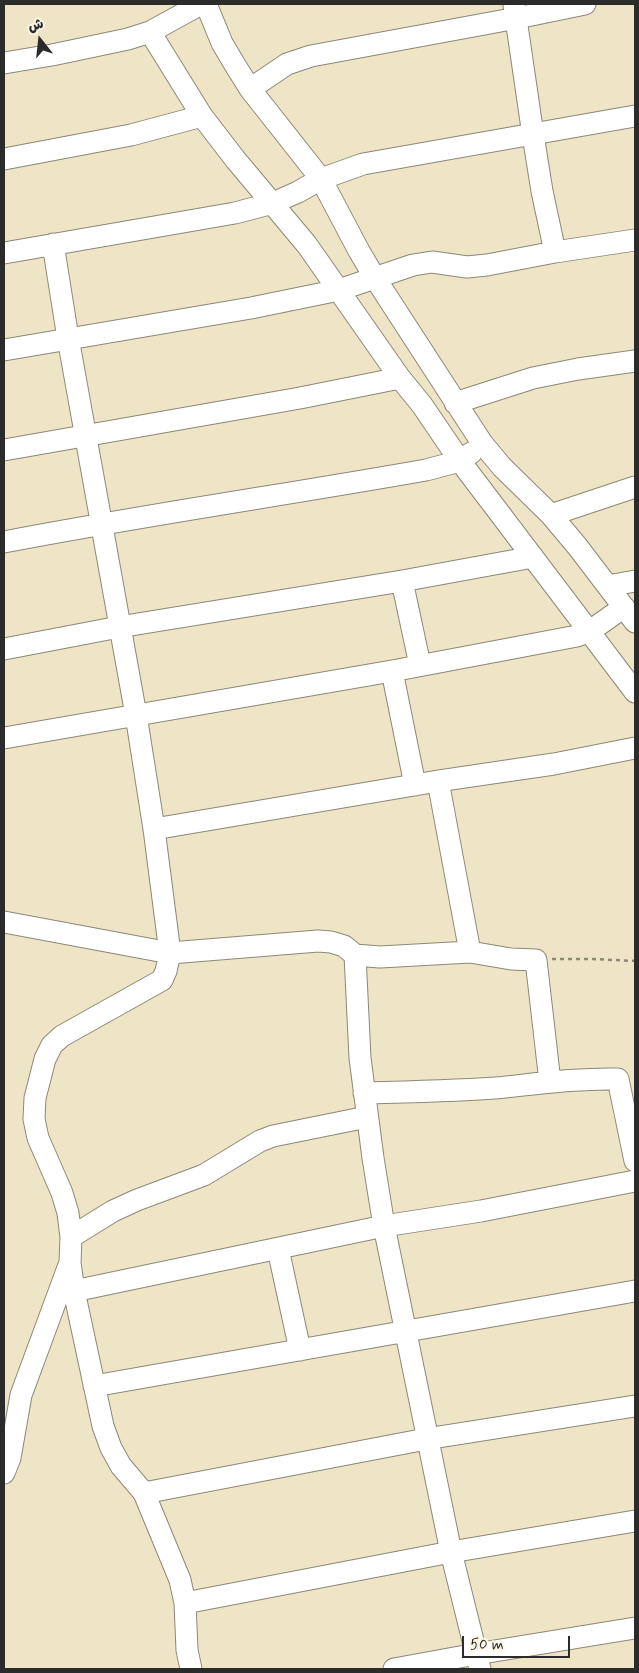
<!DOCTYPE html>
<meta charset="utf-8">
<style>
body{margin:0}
#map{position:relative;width:639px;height:1673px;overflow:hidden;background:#eee5c6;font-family:Mynerve,"Playpen Sans Arabic",sans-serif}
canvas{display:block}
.frame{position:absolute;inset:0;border:5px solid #2b2b2b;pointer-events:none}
.north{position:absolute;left:15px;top:15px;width:50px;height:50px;-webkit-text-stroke:4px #fcf5e5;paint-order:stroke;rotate:344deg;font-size:14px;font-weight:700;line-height:20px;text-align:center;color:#2b2b2b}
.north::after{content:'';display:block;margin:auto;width:18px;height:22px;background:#2b2b2b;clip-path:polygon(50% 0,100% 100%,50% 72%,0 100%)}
.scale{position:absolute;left:462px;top:1636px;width:108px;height:22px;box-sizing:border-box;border:2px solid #2b2b2b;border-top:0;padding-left:6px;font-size:15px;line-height:18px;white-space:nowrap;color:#2b2b2b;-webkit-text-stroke:4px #fcf5e5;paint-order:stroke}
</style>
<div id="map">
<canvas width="639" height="1673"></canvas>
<div class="frame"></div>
<div class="north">ش</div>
<div class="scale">50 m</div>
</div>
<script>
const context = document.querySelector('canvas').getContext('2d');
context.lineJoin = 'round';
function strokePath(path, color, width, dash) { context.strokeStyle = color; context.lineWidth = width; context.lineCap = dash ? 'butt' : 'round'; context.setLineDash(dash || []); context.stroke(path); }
const path = new Path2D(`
 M552,959H593L635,961`);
const minor = new Path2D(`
 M206,4L222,43L235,65L250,89L321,179L359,251L375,278L482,443L502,467L551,515L577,546L635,622
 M514,5L533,135L542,191L555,252
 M150,32L202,116L235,159L307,245L400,378L422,405L460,461L635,692
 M4,63L52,55L128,39L150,32L201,4
 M250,89L287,64L311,56L517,18L585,4
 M4,159L131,135L202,116
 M53,244L68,338L136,715L154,829L170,953L166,971L162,980L62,1036L52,1045L45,1059L35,1098L34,1119L38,1138L62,1193L68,1213L71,1237L70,1263L74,1291L103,1426L111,1448L121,1466L144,1493L180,1580L185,1603L187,1650L191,1669
 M4,253L235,213L273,203L298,192L321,179L363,164L635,116
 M4,350L251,308L339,290L413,265L432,262L467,267L487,265L555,252L635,240
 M455,403L533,378L578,369L635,361
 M4,450L300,398L400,378
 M551,515L635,487
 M4,542C144,515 285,495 426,470L460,461L471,453
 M402,581L420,665
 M608,586L635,581
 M4,649L119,627L402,581L533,557
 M392,671L415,785
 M4,738L392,671L577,636L590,631L624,607
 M438,781L470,952
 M154,829L438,781L554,764L635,748
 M4,922L170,953L318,941L331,942L344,946L355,955L380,957L470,952L511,959L536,960L550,1082
 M355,955L360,1058L373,1158L384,1226L451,1552L480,1669
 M364,1093C408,1092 451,1091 495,1088C536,1084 576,1078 618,1079L635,1161
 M71,1237L113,1211L137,1200L204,1175L260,1141L273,1136L367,1117
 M278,1249L300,1350
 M74,1291L384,1226L481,1211L635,1181
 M94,1386L635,1291
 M4,1473L10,1458L21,1395L69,1265
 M144,1493L426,1439L635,1406
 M185,1603L451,1552L635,1521
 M394,1669L476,1654L635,1628`);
strokePath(minor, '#8c8878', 23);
strokePath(path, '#8c8878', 2.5, [4, 4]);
strokePath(minor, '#fff', 21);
</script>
